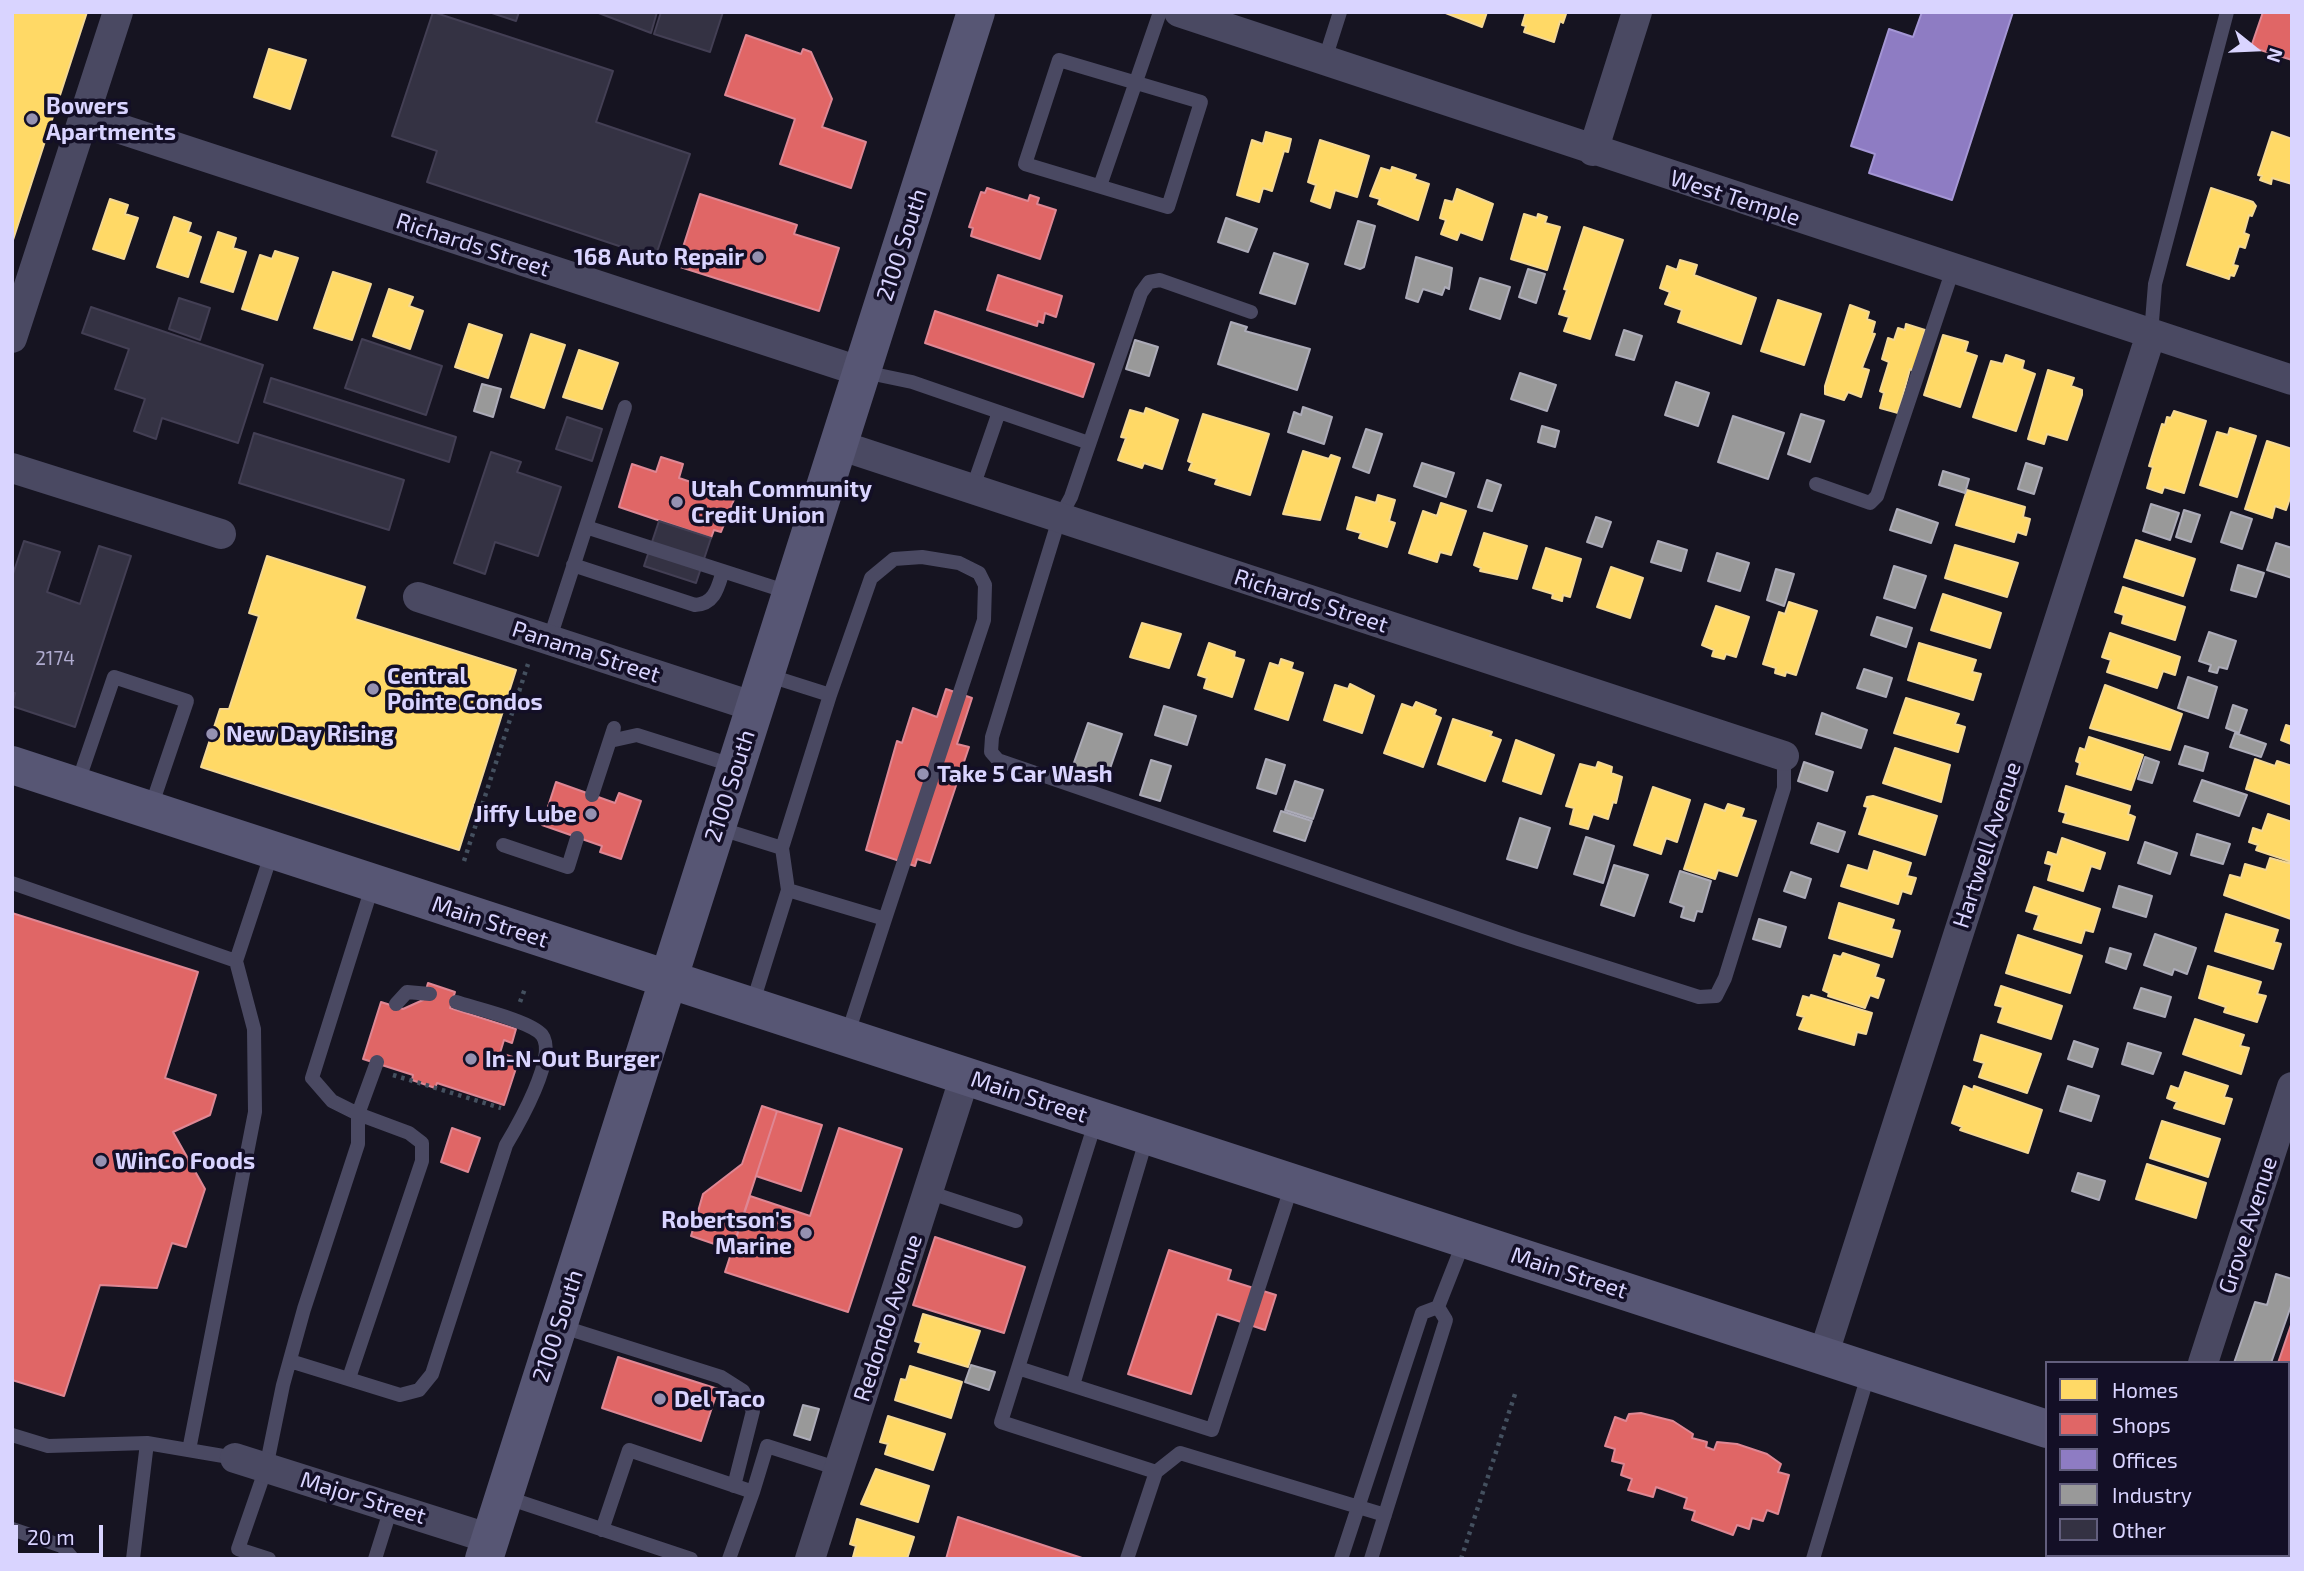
<!DOCTYPE html>
<style>
body{margin:0}
#map{position:relative;width:2304px;height:1571px;overflow:hidden;background:#161421;font-family:"Exo 2",sans-serif}
canvas{display:block}
.frame{position:absolute;inset:0;border:14px solid #d9d4ff;pointer-events:none}
.legend{position:absolute;left:2045px;top:1361px;width:245px;height:196px;box-sizing:border-box;background:#130f26;border:2px solid #625e7d;margin:0;padding:9px 12px;list-style:none;font-size:21px;color:#d9d4ff}
.legend li{display:flex;align-items:center;gap:14px;height:35px}
.legend b{width:35px;border:2px solid #625e7d}
.north{position:absolute;left:2220px;top:14px;width:70px;height:70px;-webkit-text-stroke:5px #130f26;paint-order:stroke;rotate:108deg;font-size:19px;font-weight:700;line-height:28px;text-align:center;color:#d9d4ff}
.north::after{content:'';display:block;margin:auto;width:24px;height:32px;background:#d9d4ff;clip-path:polygon(50% 0,100% 100%,50% 72%,0 100%)}
.scale{position:absolute;left:14px;top:1525px;width:89px;height:32px;box-sizing:border-box;border:4px solid #d9d4ff;border-top:0;padding-left:9px;font-size:21px;line-height:24px;white-space:nowrap;color:#d9d4ff;-webkit-text-stroke:5px #130f26;paint-order:stroke}
</style>
<div id="map">
<canvas width="2304" height="1571"></canvas>
<div class="frame"></div>
<ul class="legend">
<li><b style="height:19px;background:#ffd966"></b>Homes</li>
<li><b style="height:19px;background:#e06666"></b>Shops</li>
<li><b style="height:19px;background:#8e7cc3"></b>Offices</li>
<li><b style="height:19px;background:#999"></b>Industry</li>
<li><b style="height:19px;background:#343243"></b>Other</li>
</ul>
<div class="north">N</div>
<div class="scale">20 m</div>
</div>
<script>
const context = document.querySelector('canvas').getContext('2d');
context.lineJoin = 'round';
function paint(path, color) { context.fillStyle = color; context.fill(path, 'evenodd'); }
function strokePath(path, color, width, dash) { context.strokeStyle = color; context.lineWidth = width; context.lineCap = dash ? 'butt' : 'round'; context.setLineDash(dash || []); context.stroke(path); }
function label(font, color, halo, rows, align = 'center') {
  context.font = font + ' "Exo 2",sans-serif'; context.lineWidth = 7; context.setLineDash([]); context.textBaseline = 'middle'; context.strokeStyle = halo; context.fillStyle = color; for (const [text, x, y, turn = 0] of rows) {
    context.save(); context.translate(x, y); context.rotate((+turn || 0) * Math.PI / 180); context.textAlign = isNaN(turn) ? turn : align; if (halo) context.strokeText(text, 0, 0); context.fillText(text, 0, 0); context.restore();
  }
}
const homes = new Path2D(`
 M12,12H87L12,243Z
 M1443,12H1487L1482,27Z
 M1526,12H1563L1566,14L1563,23L1560,21L1554,42L1524,32L1526,26L1522,25Z
 M269,49L306,60L290,109L254,97Z
 M1266,132L1291,139L1288,152L1284,151L1272,191L1263,188L1259,202L1237,195L1252,140L1263,144Z
 M2272,132L2292,139V184L2272,178L2271,184L2260,180L2262,176L2258,175Z
 M1320,140L1369,156L1357,197L1335,190L1330,208L1311,201L1316,185L1308,182Z
 M1392,167L1416,175L1414,179L1429,184L1418,220L1378,204L1380,199L1370,196L1381,168L1391,171Z
 M2211,188L2253,202L2256,206L2252,216L2249,215L2244,233L2249,235L2245,248L2239,246L2233,265L2238,266L2234,276L2230,275L2229,279L2187,265Z
 M1457,189L1493,204L1482,240L1460,232L1457,240L1441,234L1446,220L1440,218L1445,200L1453,202Z
 M110,199L128,205L125,214L138,218L124,259L93,249Z
 M1524,214L1537,218L1538,214L1547,217L1545,223L1560,227L1547,270L1511,259Z
 M174,217L191,223L188,232L201,237L188,277L157,267Z
 M1584,227L1623,240L1590,339L1564,331L1569,317L1559,314L1567,290L1564,289Z
 M218,232L236,238L233,248L246,252L233,292L201,282Z
 M275,251L298,258L277,320L242,309L260,255L272,259Z
 M1680,260L1697,265L1694,275L1756,298L1741,344L1678,322L1682,310L1665,304L1670,292L1660,288L1667,266L1677,270Z
 M333,272L371,284L352,340L314,328Z
 M389,289L413,297L409,306L423,311L410,349L373,336Z
 M1778,300L1821,314L1804,365L1761,351Z
 M1850,305L1869,312L1867,319L1875,322L1872,333L1875,334L1862,368L1869,370L1861,397L1848,392L1844,400L1825,394V386Z
 M469,324L502,335L488,378L455,367Z
 M1906,324L1925,330L1914,371L1910,369L1898,413L1880,408L1884,393L1880,391L1889,362L1882,359L1888,338L1894,340L1898,328L1905,330Z
 M531,334L565,345L544,408L511,397Z
 M1943,335L1968,342L1965,352L1977,356L1960,407L1924,395Z
 M579,350L618,363L602,409L563,397Z
 M2006,355L2024,361L2022,369L2035,374L2016,431L1973,417L1991,361L2003,364Z
 M2048,370L2074,378L2071,386L2082,390V395L2067,440L2047,434L2044,444L2028,439Z
 M1146,408L1178,420L1162,469L1144,463L1142,468L1118,460L1126,438L1121,437L1130,410L1144,414Z
 M2174,411L2206,421L2184,493L2164,487L2162,493L2147,488L2153,467L2149,466L2162,424L2165,425L2167,417L2171,418Z
 M1203,414L1269,434L1250,495L1215,484L1217,479L1189,470L1192,463L1188,461Z
 M2230,428L2256,436L2237,497L2200,485L2217,432L2228,435Z
 M2267,441L2292,449V492L2286,510L2275,506L2272,518L2245,509Z
 M1303,451L1329,459L1331,455L1340,458L1320,520L1283,514Z
 M1967,490L2025,507L2023,517L2030,519L2026,535L2017,532L2014,542L1956,525Z
 M1378,495L1395,500L1389,521L1395,523L1387,547L1359,538L1361,533L1347,529L1356,497L1376,503Z
 M1441,503L1466,511L1451,555L1440,552L1437,562L1409,553L1423,511L1437,516Z
 M1484,533L1527,546L1517,579L1480,571L1481,568L1474,565Z
 M2136,540L2195,559L2183,596L2124,577Z
 M1955,545L2018,563L2007,597L1945,578Z
 M1546,548L1581,559L1570,597L1563,595L1562,601L1552,598L1553,594L1533,588Z
 M267,556L365,587L355,619L516,670L459,850L201,767L220,709H229L259,616L249,613Z
 M1611,567L1643,578L1630,618L1597,607Z
 M2123,587L2185,607L2175,640L2122,623L2124,615L2115,612Z
 M1943,594L2001,613L1990,648L1931,630Z
 M1789,602L1817,611L1796,675L1786,672L1785,676L1775,673L1776,668L1763,664L1779,612L1785,614Z
 M1716,606L1749,617L1736,657L1726,654L1724,659L1712,656L1714,650L1702,645Z
 M1142,623L1181,634L1169,668L1130,657Z
 M2110,633L2180,657L2175,675L2163,671L2157,688L2107,672L2111,660L2102,657Z
 M1209,643L1235,652L1234,657L1244,660L1232,697L1204,688L1207,678L1198,675Z
 M1919,643L1976,660L1972,672L1981,674L1973,700L1908,680Z
 M1281,659L1293,663L1291,669L1303,673L1288,720L1255,709L1270,663L1279,666Z
 M1350,684L1374,696L1362,733L1324,720L1335,685L1348,689Z
 M2105,685L2182,714L2170,750L2090,728Z
 M1906,698L1959,714L1955,724L1965,727L1958,752L1894,733Z
 M1416,702L1436,710L1434,715L1441,718L1423,767L1384,753L1402,704L1413,708Z
 M1453,719L1492,732L1490,736L1501,740L1485,781L1438,764Z
 M2286,725L2292,727V748L2291,744L2281,740Z
 M2089,737L2143,755L2131,790L2077,774L2080,763L2076,761L2080,748L2085,750Z
 M1516,740L1554,755L1541,794L1503,781Z
 M1895,748L1950,765L1941,802L1883,783Z
 M2255,759L2275,766L2277,761L2292,766V805L2246,789Z
 M1598,762L1612,767L1611,773L1622,777L1616,803L1613,802L1608,819L1593,814L1588,829L1570,824L1574,808L1566,806L1580,764L1596,768Z
 M2066,786L2130,806L2128,814L2135,817L2128,840L2063,822L2066,813L2059,811Z
 M1653,787L1690,800L1677,842L1666,838L1661,854L1634,845Z
 M1873,796L1937,816L1925,855L1859,834L1868,807L1864,806L1867,797Z
 M1705,804L1725,811L1728,804L1744,809L1741,817L1756,821L1737,876L1718,870L1715,879L1684,869Z
 M2268,814L2292,822V862L2256,850L2258,845L2249,842L2253,828L2262,831Z
 M2062,838L2105,853L2100,869L2091,866L2083,891L2048,880L2052,865L2045,863L2048,852L2057,855Z
 M1874,851L1911,863L1907,876L1916,878L1911,894L1902,891L1898,904L1841,886L1848,865L1868,871Z
 M2270,858L2292,864L2291,919L2224,895L2230,875L2241,878L2245,864L2266,870Z
 M2034,887L2100,909L2093,932L2085,930L2081,943L2034,929L2039,915L2026,911Z
 M1839,903L1894,920L1891,929L1900,931L1892,957L1829,938Z
 M2226,914L2278,930L2274,942L2281,944L2273,969L2215,951Z
 M2018,935L2082,956L2070,993L2006,973Z
 M1843,953L1879,965L1875,977L1884,980L1878,998L1870,995L1865,1008L1828,996L1829,993L1823,990L1834,955L1841,957Z
 M2208,966L2261,982L2257,994L2266,996L2257,1022L2224,1012L2226,1007L2199,998Z
 M2001,986L2062,1006L2051,1039L1998,1022L2003,1007L1995,1005Z
 M1811,995L1872,1013L1866,1034L1857,1032L1854,1045L1799,1029L1804,1017L1797,1015L1803,996L1810,998Z
 M2195,1019L2244,1035L2240,1046L2249,1048L2241,1074L2183,1054Z
 M1981,1035L2041,1054L2027,1093L1979,1077L1984,1063L1974,1060Z
 M2185,1072L2228,1086L2224,1097L2232,1099L2224,1124L2174,1108L2177,1102L2167,1098L2171,1086L2179,1089Z
 M1964,1086L1973,1090L1974,1086L2042,1110L2028,1153L1960,1130L1962,1127L1952,1123Z
 M2162,1121L2220,1139L2208,1177L2150,1158Z
 M2147,1164L2206,1183L2196,1218L2136,1199Z
 M923,1314L980,1331L968,1367L918,1352L921,1343L915,1341Z
 M910,1366L962,1382L951,1418L895,1400L901,1379L906,1380Z
 M888,1416L945,1434L933,1470L885,1454L888,1444L880,1442Z
 M876,1469L929,1486L918,1522L861,1504Z
 M857,1519L914,1537L907,1559L853,1557L856,1546L850,1544Z`);
const shops = new Path2D(`
 M2263,12H2292V60L2251,47Z
 M746,35L801,54L803,49L811,52L832,99L822,127L866,142L851,188L780,164L795,119L725,95Z
 M987,188L1028,201L1030,195L1039,198L1037,204L1056,210L1040,259L971,236L973,228L969,227L981,192L985,193Z
 M700,194L797,225L794,234L839,248L819,311L677,266Z
 M998,275L1062,296L1056,317L1045,313L1043,323L1038,321L1037,326L987,310Z
 M935,311L1094,364L1083,397L925,343Z
 M661,457L683,464L679,478L735,497L721,532L714,530L711,538L619,507L632,464L656,472Z
 M946,689L972,698L957,744L969,747L930,863L917,859L915,866L866,850L897,741L902,743L913,708L937,717Z
 M556,782L615,803L619,793L641,801L621,859L600,852L602,846L542,825Z
 M12,913L198,972L165,1078L216,1095L210,1115L173,1132L205,1189L186,1247L172,1243L157,1288L100,1285L64,1396L12,1380Z
 M428,983L455,992L450,1008L516,1029L512,1043L504,1040L500,1053L519,1059L504,1105L437,1083L435,1088L412,1080L413,1075L363,1059L381,1002L403,1009L423,1000Z
 M762,1106L777,1111L732,1250L691,1236L703,1194L742,1164Z
 M777,1111L822,1125L801,1191L756,1176Z
 M452,1128L480,1138L468,1172L441,1162Z
 M839,1128L902,1149L848,1312L725,1272L750,1196L810,1216Z
 M935,1237L1025,1267L1004,1333L913,1305Z
 M1169,1250L1231,1270L1228,1280L1276,1295L1265,1330L1217,1314L1191,1394L1128,1374Z
 M2292,1322V1380L2288,1379V1363H2278Z
 M618,1357L718,1389L701,1441L602,1408Z
 M1641,1413L1673,1421L1693,1434L1692,1438L1707,1442L1706,1447L1714,1450L1717,1442L1737,1444L1767,1454L1781,1464L1778,1472L1789,1475L1778,1514L1767,1510L1763,1521L1752,1518L1749,1529L1737,1525L1733,1535L1692,1520L1695,1511L1684,1508L1687,1498L1656,1487L1653,1497L1628,1490L1632,1479L1621,1475L1624,1464L1612,1461L1615,1449L1605,1446L1615,1417L1626,1421L1629,1414Z
 M958,1517L1085,1559H946Z`);
const offices = new Path2D(`
 M1922,12H2013L1952,200L1869,173L1875,154L1851,146L1889,29L1913,37Z`);
const industry = new Path2D(`
 M1226,218L1257,229L1248,252L1218,242Z
 M1358,221L1375,226L1364,267L1360,269L1345,264Z
 M1274,253L1308,264L1295,304L1260,293Z
 M1416,257L1452,268L1449,289L1445,287L1442,295L1423,289L1418,302L1406,298Z
 M1528,269L1545,274L1536,303L1519,297Z
 M1480,278L1510,287L1500,319L1470,309Z
 M1231,322L1247,327L1245,331L1310,349L1297,390L1218,364Z
 M1624,330L1642,336L1634,360L1616,355Z
 M1135,340L1158,347L1149,376L1126,369Z
 M1520,373L1556,385L1547,411L1511,399Z
 M1676,382L1709,393L1698,426L1665,415Z
 M482,384L501,389L493,417L474,411Z
 M1303,407L1332,417L1324,444L1288,432L1294,412L1301,415Z
 M1801,414L1824,421L1810,462L1788,454Z
 M1733,416L1784,433L1768,479L1718,462Z
 M1542,426L1559,431L1555,447L1538,442Z
 M1366,429L1382,434L1369,473L1353,467Z
 M1422,463L1454,473L1446,497L1414,486Z
 M2026,463L2042,468L2034,494L2018,489Z
 M1943,471L1969,479L1965,493L1939,485Z
 M1487,480L1501,485L1492,511L1478,507Z
 M2151,504L2179,513L2170,540L2143,531Z
 M1897,509L1938,523L1931,543L1890,530Z
 M2184,510L2200,515L2191,542L2176,537Z
 M2231,512L2252,519L2242,549L2221,542Z
 M1596,517L1611,522L1602,547L1587,542Z
 M1658,541L1687,550L1681,571L1651,562Z
 M2276,543L2292,548V578L2267,570Z
 M1717,553L1749,563L1740,591L1708,581Z
 M2238,565L2264,573L2256,597L2231,590Z
 M1894,566L1926,576L1915,608L1884,598Z
 M1776,569L1794,574L1784,606L1767,600Z
 M1877,617L1912,628L1906,647L1871,635Z
 M2209,632L2236,641L2227,669L2219,667L2217,673L2209,671L2211,665L2199,661Z
 M1864,669L1892,678L1886,697L1857,688Z
 M2188,677L2217,687L2208,718L2178,708Z
 M2233,705L2247,710L2239,733L2226,728Z
 M1164,706L1196,716L1187,745L1155,735Z
 M1822,713L1867,730L1861,748L1816,734Z
 M1088,723L1122,734L1105,783L1071,771Z
 M2235,733L2266,744L2261,757L2230,747Z
 M2185,746L2208,753L2203,771L2179,764Z
 M2145,757L2159,762L2152,783L2138,779Z
 M1266,759L1285,765L1276,794L1257,788Z
 M1151,760L1171,766L1160,801L1140,795Z
 M1804,762L1833,772L1827,791L1798,781Z
 M2202,780L2247,795L2239,816L2194,801Z
 M1295,781L1323,790L1313,819L1285,810Z
 M1281,811L1312,821L1305,841L1274,831Z
 M1520,818L1550,828L1537,868L1507,859Z
 M1818,823L1845,832L1838,852L1811,843Z
 M2197,834L2230,844L2223,864L2191,855Z
 M1586,837L1614,846L1603,883L1574,874Z
 M2145,842L2177,853L2170,874L2138,863Z
 M1614,865L1648,875L1634,916L1601,905Z
 M1680,871L1711,881L1702,912L1697,911L1694,921L1681,917L1684,907L1670,902Z
 M1791,872L1811,879L1805,898L1784,891Z
 M2119,886L2152,896L2146,917L2113,907Z
 M1759,919L1786,927L1780,947L1753,939Z
 M2155,934L2196,948L2187,974L2174,969L2172,975L2144,965Z
 M2110,948L2131,954L2126,969L2106,962Z
 M2141,988L2171,997L2165,1017L2134,1008Z
 M2074,1041L2098,1049L2092,1067L2068,1059Z
 M2128,1043L2161,1053L2153,1074L2122,1064Z
 M2068,1086L2099,1096L2091,1121L2060,1111Z
 M2078,1173L2105,1181L2099,1200L2072,1191Z
 M2276,1274L2292,1279V1303L2271,1363H2234L2255,1302L2267,1305Z
 M971,1365L995,1372L989,1390L965,1382Z
 M803,1405L819,1409L810,1440L794,1435Z`);
const building = new Path2D(`
 M433,12L613,71L596,122L690,154L655,258L427,182L437,151L392,136Z
 M489,12H519L516,21Z
 M596,12H657L651,33Z
 M661,12H723L710,52L654,34Z
 M179,298L210,308L200,340L169,329Z
 M91,307L263,365L238,443L162,418L156,439L134,431L145,399L115,389L129,349L82,333Z
 M362,339L442,366L426,415L345,388Z
 M271,378L456,437L449,462L264,402Z
 M567,417L602,429L592,461L556,449Z
 M254,433L404,480L389,530L239,483Z
 M491,452L521,462L517,472L561,487L538,556L495,542L485,574L454,563Z
 M659,521L711,538L696,583L644,566Z
 M24,541L60,552L47,592L80,604L99,546L131,556L75,727L12,706L15,693H12V577Z`);
const path = new Path2D(`
 M464,861L528,664
 M520,1002L526,986
 M393,1075L501,1108
 M1461,1559L1516,1391`);
const lane = new Path2D(`
 M1325,59L1340,12
 M1059,60L1201,102L1168,207L1025,164Z
 M1100,186L1160,12
 M1251,312L1160,280L1149,282L1141,293L1071,497L1059,519L992,737L991,752L998,760L1518,939L1699,997L1716,996L1725,978L1784,788V756
 M2151,334L2155,284L2227,12
 M864,372L912,382L1089,443
 M1816,484L1870,503L1877,496L1953,269
 M972,490L999,412
 M586,527L791,593
 M573,565L695,605C715,604 718,587 723,571
 M549,641L625,407
 M830,695L871,578L894,559L922,557L959,563L979,573L985,585L984,620L885,919
 M610,741L637,735L735,766
 M77,785L114,677L187,701L150,810
 M592,795L614,728
 M718,828L782,848
 M503,845L568,867L577,838
 M12,883L236,961
 M788,890L885,919L847,1036
 M396,1004L407,992L430,994
 M752,1005L788,890L782,848L830,695L767,675
 M1096,1120L1001,1422L1156,1472L1127,1559
 M928,1192L1016,1221
 M560,1326L721,1377L743,1391L753,1411L734,1486
 M290,1361L400,1395L419,1390L432,1374L506,1145C518,1125 558,1056 542,1035C531,1021 474,1008 456,1002
 M1018,1368L1212,1430L1292,1185
 M349,1378L422,1161V1143L409,1133L358,1114L377,1062
 M1073,1385L1147,1137
 M12,1435L48,1446L147,1443L235,1458
 M189,1450L255,1112L254,1029L236,961L272,852
 M1156,1472L1180,1453L1385,1515
 M753,1492L767,1446L839,1469
 M505,1497L691,1559
 M12,1529L62,1546L73,1559
 M602,1530L629,1450L753,1492L729,1559
 M133,1559L147,1443
 M269,1559L238,1549L266,1468L283,1385L304,1309L358,1144V1114L332,1101L312,1078L373,884
 M375,1559L391,1508
 M1341,1559L1422,1313L1438,1307
 M1371,1559L1446,1320L1438,1307L1464,1241
 M1813,1559L1869,1372
 M2108,1559L2109,1555`);
const street = new Path2D(`
 M1179,12L2292,380
 M84,117L862,372
 M1593,151L1637,12
 M12,338L118,12
 M839,445L1784,756
 M12,468L221,534
 M418,597L755,707
 M1823,1356L2151,334
 M2203,1363L2292,1087
 M235,1458L491,1539
 M810,1559L965,1076`);
const secondary = new Path2D(`
 M12,765L2047,1429
 M2288,1508L2292,1509
 M484,1559L976,12`);
const markers = [
 [32,119,7,"#9591b1"],
 [758,257,7,"#9591b1"],
 [677,502,7,"#9591b1"],
 [373,689,7,"#9591b1"],
 [212,734,7,"#9591b1"],
 [923,774,7,"#9591b1"],
 [591,814,7,"#9591b1"],
 [471,1059,7,"#9591b1"],
 [101,1161,7,"#9591b1"],
 [806,1233,7,"#9591b1"],
 [660,1399,7,"#9591b1"]
];
const numberNames = [
 ["2174",55,659]
];
const poiNames = [
 ["Bowers",46,106],
 ["Apartments",46,132],
 ["168 Auto Repair",744,257,"right"],
 ["Utah Community",691,489],
 ["Credit Union",691,515],
 ["Central",387,676],
 ["Pointe Condos",387,702],
 ["New Day Rising",226,734],
 ["Take 5 Car Wash",937,774],
 ["Jiffy Lube",577,814,"right"],
 ["In-N-Out Burger",485,1059],
 ["WinCo Foods",115,1161],
 ["Robertson's",792,1220,"right"],
 ["Marine",792,1246,"right"],
 ["Del Taco",674,1399]
];
const streetNames = [
 ["West Temple",1735,198,18],
 ["Richards Street",473,245,18],
 ["2100 South",902,245,-72],
 ["Richards Street",1311,601,18],
 ["Panama Street",586,652,18],
 ["2100 South",730,786,-72],
 ["Hartwell Avenue",1987,845,-72],
 ["Main Street",490,922,18],
 ["Main Street",1029,1097,18],
 ["Grove Avenue",2248,1225,-72],
 ["Main Street",1569,1273,18],
 ["Redondo Avenue",888,1318,-72],
 ["2100 South",558,1326,-72],
 ["Major Street",363,1498,17]
];
paint(homes, '#ffd966');
strokePath(homes, '#f4d894', 2);
paint(shops, '#e06666');
strokePath(shops, '#de8794', 2);
paint(offices, '#8e7cc3');
strokePath(offices, '#a496d5', 2);
paint(industry, '#999');
strokePath(industry, '#acabb8', 2);
paint(building, '#343243');
strokePath(building, '#433f54', 2);
strokePath(path, '#44505f', 4.5, [3.5, 5]);
strokePath(lane, '#4a4962', 14);
strokePath(street, '#4a4962', 30);
strokePath(secondary, '#575674', 38);
for (const [x, y, r, color] of markers) { const dot = new Path2D(); dot.arc(x, y, r, 0, 2 * Math.PI); context.fillStyle = color; context.fill(dot); strokePath(dot, '#130f26', 2.5); }
label('19px', '#b0acd0', null, numberNames);
label('bold 23px', '#d9d4ff', '#130f26', poiNames, 'left');
label('23px', '#d9d4ff', '#130f26', streetNames);
</script>
